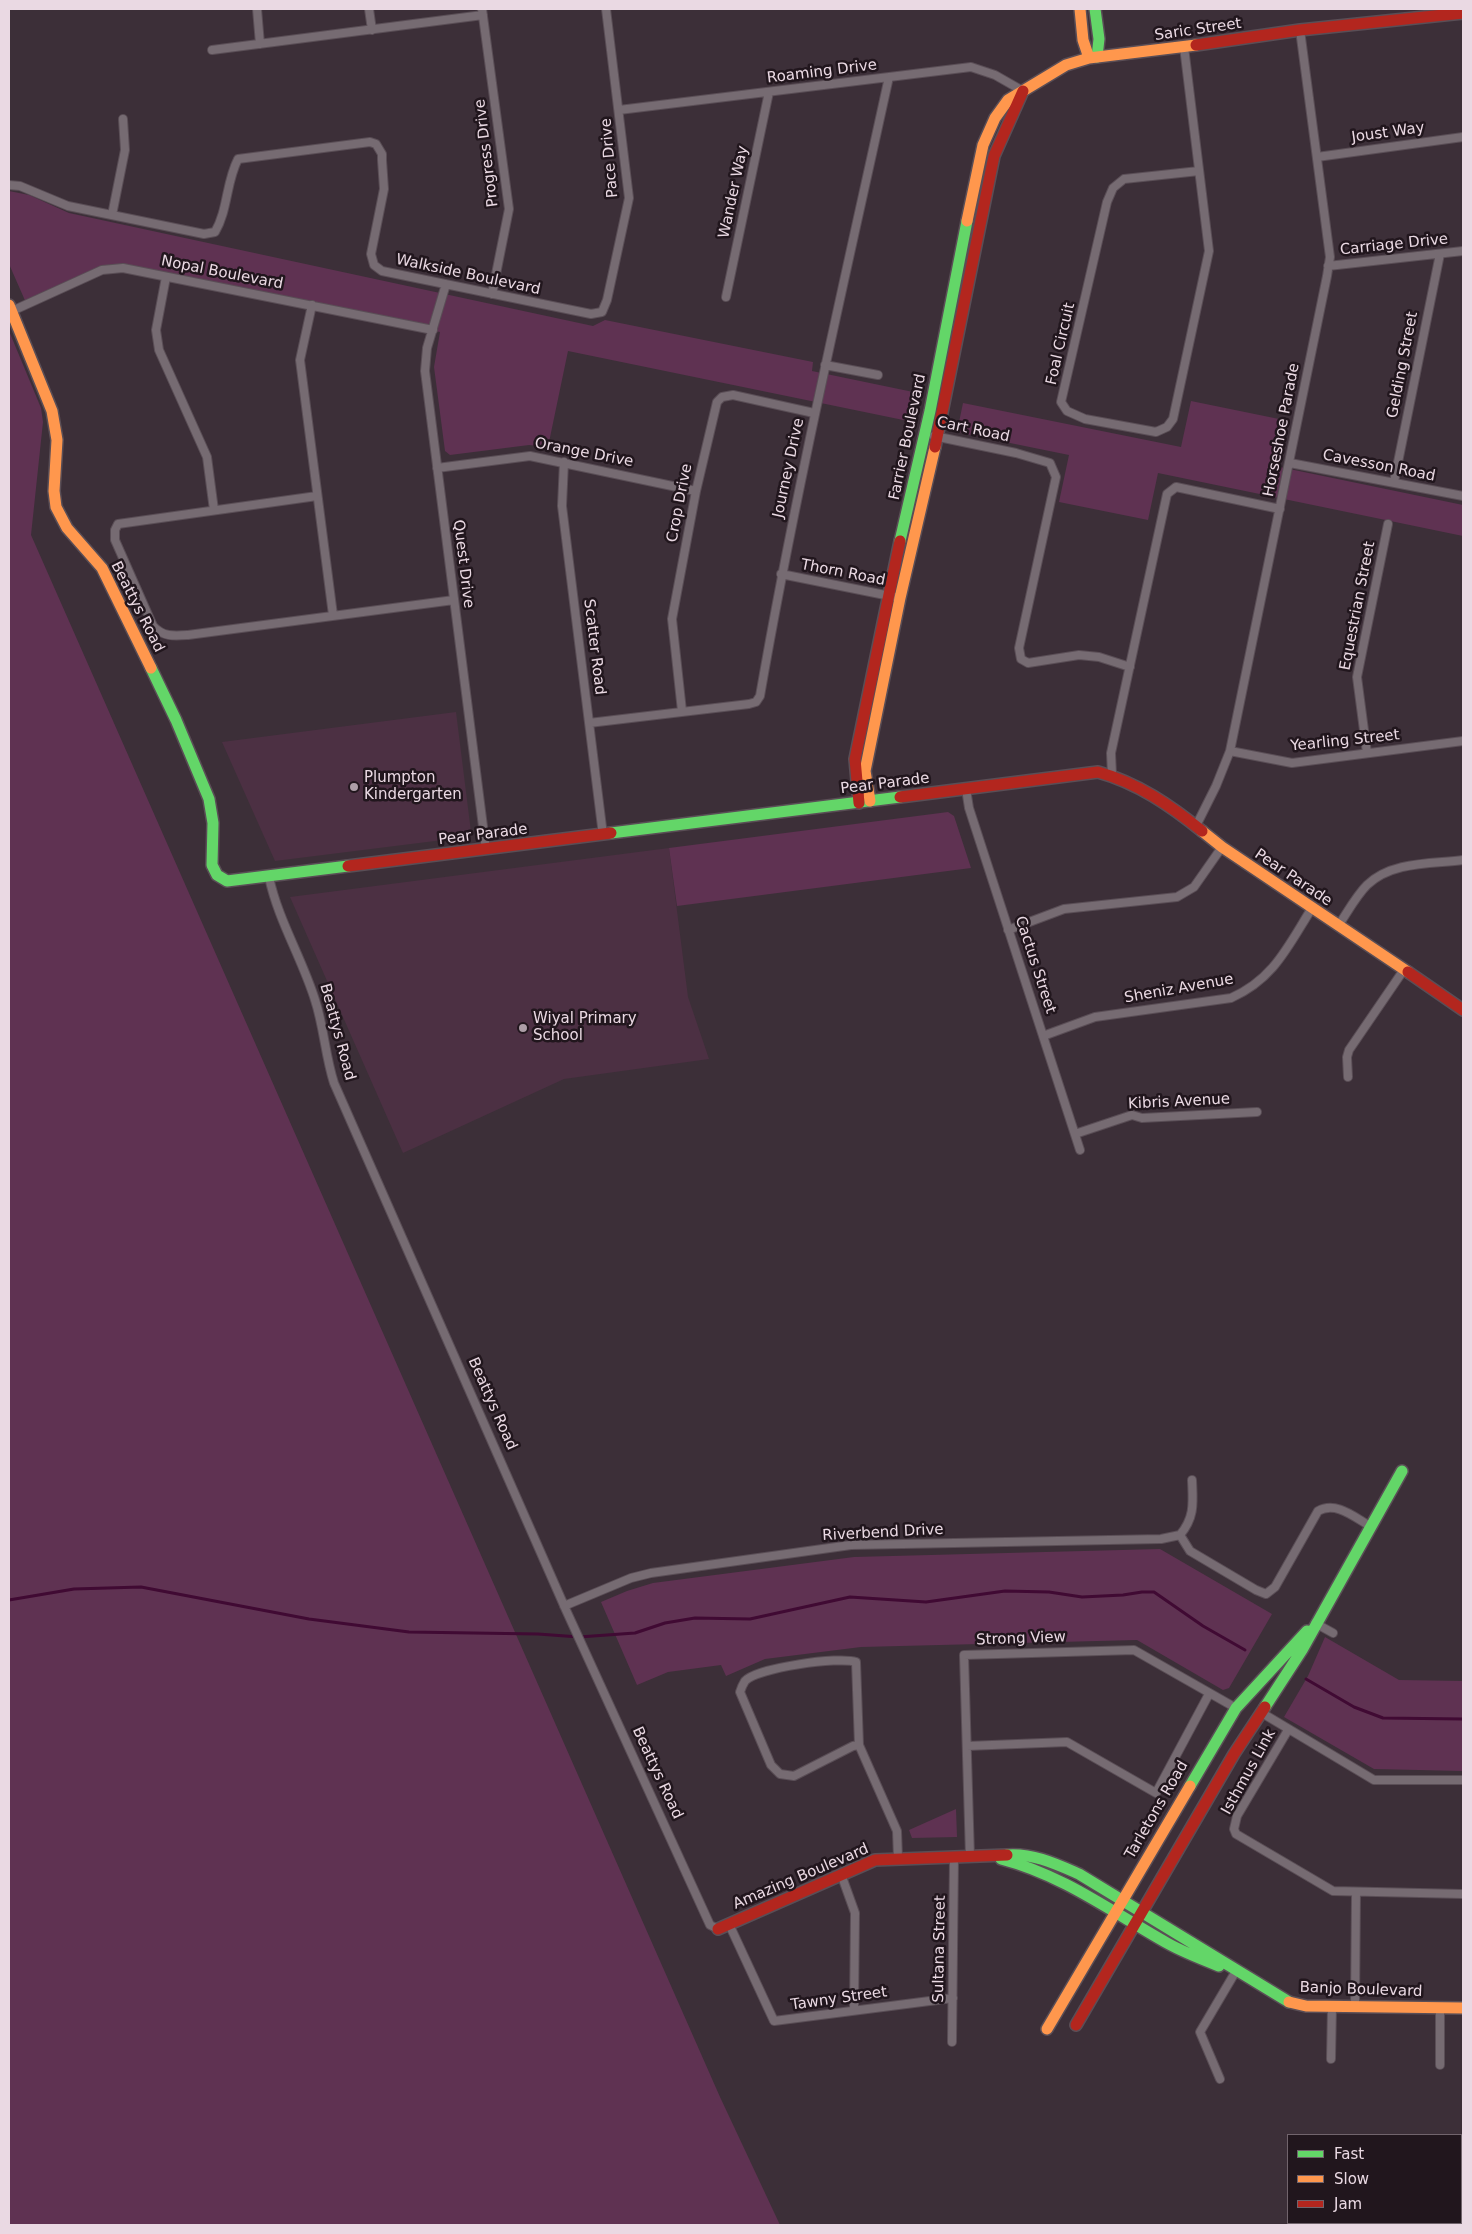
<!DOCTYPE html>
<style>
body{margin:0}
#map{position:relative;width:1472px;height:2234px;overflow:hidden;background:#3c2f38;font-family:"DejaVu Sans",sans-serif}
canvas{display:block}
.frame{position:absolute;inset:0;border:10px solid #ead9e3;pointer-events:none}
.legend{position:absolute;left:1287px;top:2134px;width:175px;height:90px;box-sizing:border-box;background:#21161d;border:1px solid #71646c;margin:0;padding:6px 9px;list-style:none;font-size:15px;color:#ead9e3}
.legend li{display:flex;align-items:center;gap:10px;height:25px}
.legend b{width:25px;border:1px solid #71646c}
</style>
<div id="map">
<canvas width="1472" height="2234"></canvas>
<div class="frame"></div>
<ul class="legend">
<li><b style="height:6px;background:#63d668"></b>Fast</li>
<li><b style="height:6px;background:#ff974d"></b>Slow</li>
<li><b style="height:6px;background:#b3261e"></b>Jam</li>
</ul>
</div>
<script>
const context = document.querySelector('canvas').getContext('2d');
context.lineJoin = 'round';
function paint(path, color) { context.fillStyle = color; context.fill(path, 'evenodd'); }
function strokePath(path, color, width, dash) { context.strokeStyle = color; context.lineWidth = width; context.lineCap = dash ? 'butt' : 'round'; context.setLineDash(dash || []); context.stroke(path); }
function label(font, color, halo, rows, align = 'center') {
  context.font = font + ' "DejaVu Sans",sans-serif'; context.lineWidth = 5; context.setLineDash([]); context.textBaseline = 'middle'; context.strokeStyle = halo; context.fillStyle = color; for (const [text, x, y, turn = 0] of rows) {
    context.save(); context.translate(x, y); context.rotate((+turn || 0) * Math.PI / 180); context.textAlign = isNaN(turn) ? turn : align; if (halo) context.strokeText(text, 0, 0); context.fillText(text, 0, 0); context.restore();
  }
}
const built = new Path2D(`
 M456,712L471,832L467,837L275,861L222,742Z
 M669,848L688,997L709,1059L564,1079L403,1153L290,897Z`);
const green = new Path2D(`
 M9,191L29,195L69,213L593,326L605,320L813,362L812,371L918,393L913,422L568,351L548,447L529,445L450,455L445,451L434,367L440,332L113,268L27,305L9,264Z
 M9,331L41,408L43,422L31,535L720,2097L780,2225H9Z
 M1191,401L1279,419L1270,465L1463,505V536L1158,473L1148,520L1059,502L1069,455L961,433L958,427L963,403L1181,447Z
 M948,812L954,816L971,868L677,906L669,848Z
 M1160,1549L1272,1614L1229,1688L1223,1690L1137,1640L861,1647L765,1659L726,1676L721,1665L668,1672L637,1685L601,1602L627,1591L653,1583L854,1557Z
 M1325,1637L1399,1680L1463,1681V1771L1374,1769L1284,1717L1308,1676Z
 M956,1809L957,1837L912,1838L909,1830Z`);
const stream = new Path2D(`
 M9,1600L74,1589L141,1587L309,1619L409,1632L538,1634L579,1637L635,1633L665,1623L695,1618L750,1619L850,1597L926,1602L1005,1591L1049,1592L1082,1597L1123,1595L1142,1592H1154L1203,1626L1245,1650
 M1306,1679L1354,1707L1383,1718L1463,1719`);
const street = new Path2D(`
 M257,9L260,44
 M369,9L372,30
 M482,9L509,209L492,294
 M1184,47L1209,251L1173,419L1167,427L1156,432L1085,419L1067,411L1061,402L1107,202L1113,188L1124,179L1199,171
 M212,50L483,15
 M619,110L971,67L995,75L1023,91
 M1317,157L1463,137
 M9,185L20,186L68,206L204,234L215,232C228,210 226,182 238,159L370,142L376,144L382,154V160L384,189L371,254L374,265L382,271L591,314L602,312L607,300L629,198L606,9
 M112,215L125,150L123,119
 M1328,266L1463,251
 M166,277L156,330L159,350L207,457L214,510
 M446,284L427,348L425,371L486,850
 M726,297L769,92
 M312,305L300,360L333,615
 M12,311L102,270L123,268L433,330
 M825,365L878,375
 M934,436L1016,453L1050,463L1056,477L1019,648L1021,659L1028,663L1079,655L1099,657L1130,667
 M564,462L562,506L603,835
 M1290,463L1463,496
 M437,468L530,456L696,491
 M1394,482L1440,254
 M317,496L118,524L115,530V540L153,626C163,637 174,636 188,635L454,600
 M781,574L900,598
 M682,711L672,619L696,491L717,402L722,397L733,395L814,413
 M589,723L749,704L756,702L760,696C796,488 844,283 889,77
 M1230,751L1292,763L1463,741
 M1367,753L1357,677L1388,524
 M1112,775L1111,753L1167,494L1176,487L1280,509
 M966,789L969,808L1080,1150
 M1196,826L1216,786L1230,751L1327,276L1330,257L1300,30
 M269,877C278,920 302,958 315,1000C324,1027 325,1055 334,1083L566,1610L710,1925L718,1929
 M1338,926C1347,913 1356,896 1367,885C1392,861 1432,864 1463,860
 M1008,930L1064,909L1177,897L1194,887L1222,847
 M1043,1036L1095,1017L1231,998C1274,979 1288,946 1312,908
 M1348,1077L1347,1057L1349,1050L1403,971
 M1075,1134L1132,1115L1142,1118L1257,1112
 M1180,1535L1190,1551L1256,1590L1266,1594L1275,1587L1318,1511C1336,1501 1354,1517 1370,1526
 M1180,1535C1195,1517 1193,1503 1192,1480
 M564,1606L631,1578L651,1573L851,1545L1161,1539L1180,1535
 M1315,1623L1333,1633
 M1262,1713L1374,1780H1463
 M1288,1730L1237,1816L1234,1829L1236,1834L1333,1891L1463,1894
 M859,1745L853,1746L794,1776L780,1774L771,1765L740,1692C741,1689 743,1684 745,1681C756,1668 840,1656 856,1662L859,1745L897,1831L898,1858
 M967,1746L1067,1742L1156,1793L1209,1694
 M970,1857L964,1655L1134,1650L1236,1708
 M841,1874L855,1913L854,2010
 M729,1924L774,2021L953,1998
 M1355,2007L1356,1892
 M1440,2008V2065
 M952,2042L954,1857
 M1331,2059L1332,2006
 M1220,2079L1200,2032L1236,1971`);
const fast = new Path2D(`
 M1095,9L1099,39L1097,57
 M900,541L930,411L967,221
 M151,668L176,720L209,799L213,823L212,865L217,875L227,881L348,866
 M611,833L900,797
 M1265,1707L1302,1650L1402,1471
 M1190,1786L1236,1708L1307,1631
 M1007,1855C1033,1853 1056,1864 1079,1874L1289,2002
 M1001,1859C1063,1875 1112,1912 1167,1943C1183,1952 1201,1959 1219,1966`);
const slow = new Path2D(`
 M1080,9L1083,40L1089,58
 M967,221L983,145L995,118L1008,100L1066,65L1089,58L1196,45
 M9,305L52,411L57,440L54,491L56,507L67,528L102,568L151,668
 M870,801L865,771L900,598L935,447
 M1202,831L1222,847L1408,972
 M1289,2002L1306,2006L1463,2008
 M1047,2029L1190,1786`);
const jam = new Path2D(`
 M1196,45L1300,30L1463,13
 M935,447L994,156L1023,91
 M900,797L1098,772C1138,783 1171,806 1202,831
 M859,803L855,759L900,541
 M348,866L611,833
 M1408,972L1463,1010
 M718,1929L875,1860L1007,1855
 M1076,2025L1234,1754L1265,1707`);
const markers = [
 [354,787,5,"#ad9ea7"],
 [523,1028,5,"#ad9ea7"]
];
const streetNames = [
 ["Saric Street",1198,30,-8],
 ["Roaming Drive",822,72,-7],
 ["Joust Way",1388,133,-8],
 ["Progress Drive",487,153,-97],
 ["Pace Drive",610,158,-95],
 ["Wander Way",734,192,-78],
 ["Carriage Drive",1394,245,-6],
 ["Nopal Boulevard",222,273,11],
 ["Walkside Boulevard",468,275,12],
 ["Foal Circuit",1061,344,-77],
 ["Gelding Street",1403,365,-79],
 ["Cart Road",973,430,12],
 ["Horseshoe Parade",1282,430,-79],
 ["Farrier Boulevard",908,437,-78],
 ["Orange Drive",584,453,11],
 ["Cavesson Road",1379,466,11],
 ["Journey Drive",789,468,-78],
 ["Crop Drive",680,503,-79],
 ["Quest Drive",463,564,83],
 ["Thorn Road",843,573,11],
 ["Equestrian Street",1358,606,-79],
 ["Beattys Road",137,607,63],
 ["Scatter Road",594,647,83],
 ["Yearling Street",1345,741,-6],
 ["Pear Parade",885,784,-7],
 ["Pear Parade",483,835,-7],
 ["Pear Parade",1293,878,34],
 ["Cactus Street",1035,965,72],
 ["Sheniz Avenue",1179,989,-10],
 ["Beattys Road",337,1032,75],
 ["Kibris Avenue",1179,1102,-3],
 ["Beattys Road",492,1404,66],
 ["Riverbend Drive",883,1533,-3],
 ["Strong View",1021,1639,-2],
 ["Isthmus Link",1249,1772,-61],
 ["Beattys Road",657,1773,65],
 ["Tarletons Road",1157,1810,-60],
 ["Amazing Boulevard",801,1877,-23],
 ["Sultana Street",940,1949,-89],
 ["Banjo Boulevard",1361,1990,2],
 ["Tawny Street",839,1999,-8]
];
const poiNames = [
 ["Plumpton",364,778],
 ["Kindergarten",364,795],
 ["Wiyal Primary",533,1019],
 ["School",533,1036]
];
paint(built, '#4c3043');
paint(green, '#5f3252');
strokePath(stream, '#400a33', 3);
strokePath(street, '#5a4e56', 10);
strokePath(fast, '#5a4e56', 14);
strokePath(slow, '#5a4e56', 14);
strokePath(jam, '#5a4e56', 14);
strokePath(street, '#766b72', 8);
strokePath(fast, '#63d668', 11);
strokePath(slow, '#ff974d', 11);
strokePath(jam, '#b3261e', 11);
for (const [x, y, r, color] of markers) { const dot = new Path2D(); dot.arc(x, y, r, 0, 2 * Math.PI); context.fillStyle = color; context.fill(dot); strokePath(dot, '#21161d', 2); }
label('15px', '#ead9e3', '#21161d', streetNames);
label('15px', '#ead9e3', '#21161d', poiNames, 'left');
</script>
